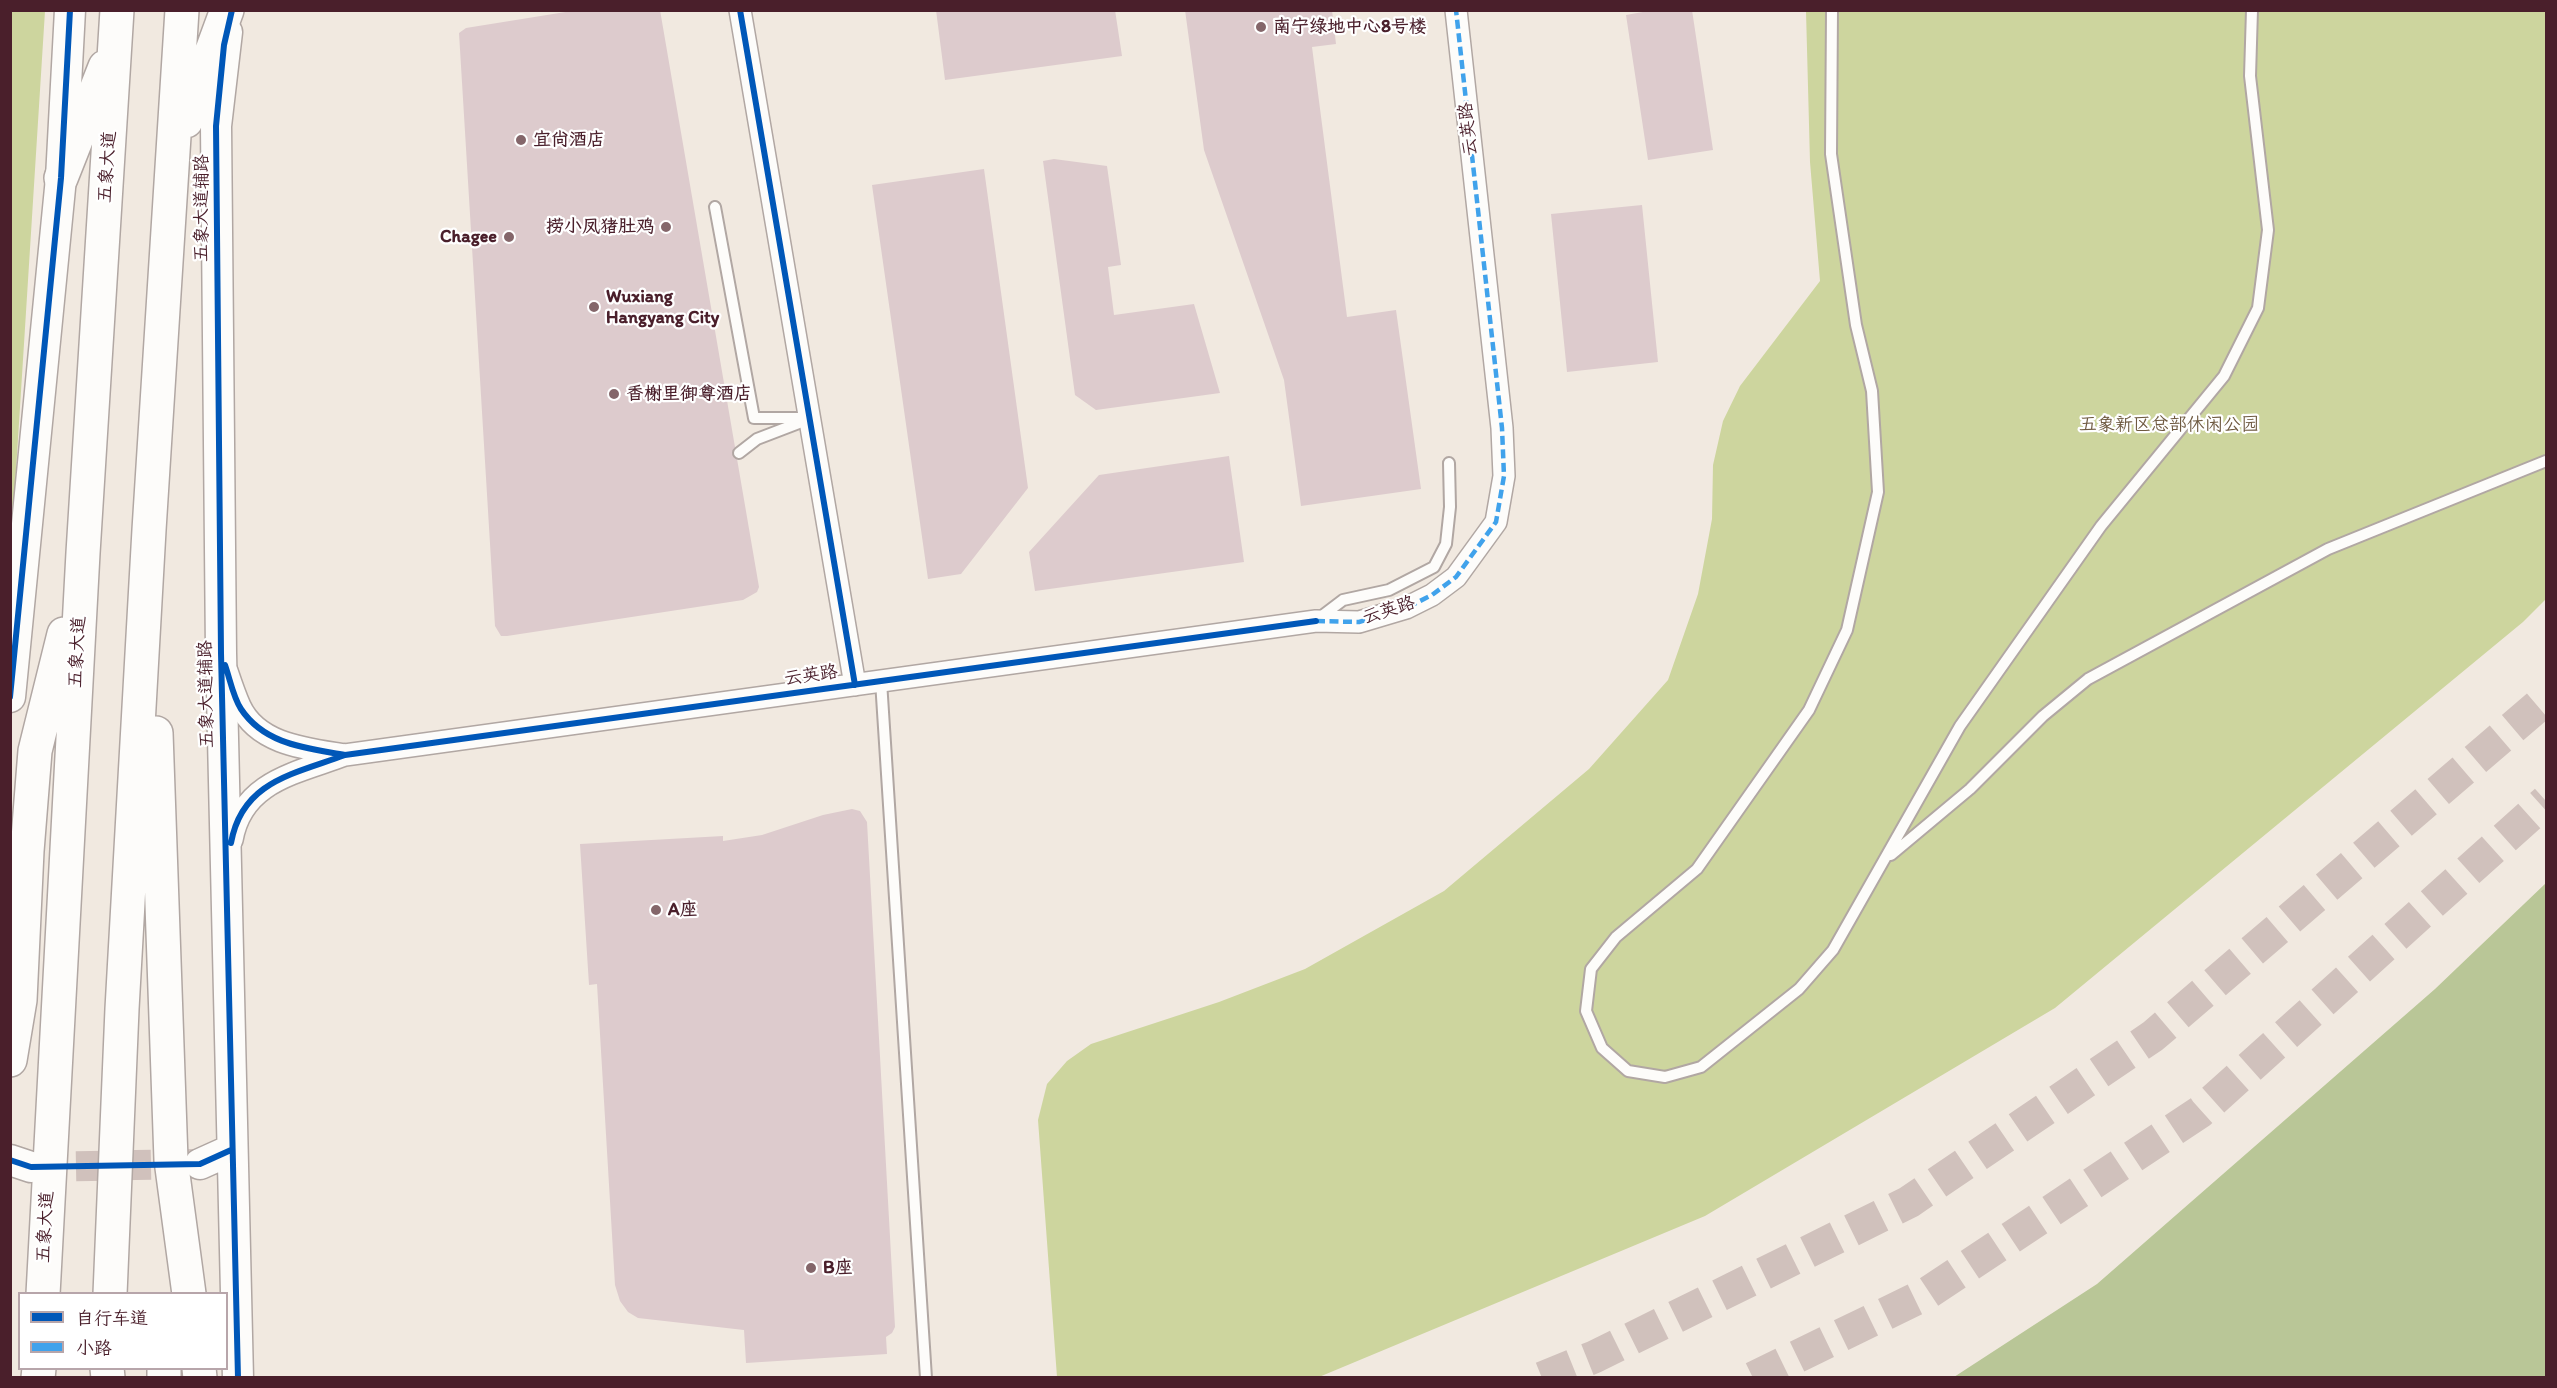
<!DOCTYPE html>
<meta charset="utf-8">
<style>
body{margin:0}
#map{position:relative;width:2557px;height:1388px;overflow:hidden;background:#f1e9e0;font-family:Itim,"LXGW WenKai TC",sans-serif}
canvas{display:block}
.frame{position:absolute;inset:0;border:12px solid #4a1f2b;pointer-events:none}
.legend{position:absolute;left:18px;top:1292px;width:210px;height:78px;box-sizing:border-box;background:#fff;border:2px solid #b7a5aa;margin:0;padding:8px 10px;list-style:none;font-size:18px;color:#4a1f2b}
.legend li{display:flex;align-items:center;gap:12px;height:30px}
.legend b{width:30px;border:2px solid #b7a5aa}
</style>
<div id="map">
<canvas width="2557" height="1388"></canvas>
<div class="frame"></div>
<ul class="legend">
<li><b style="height:8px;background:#0057b8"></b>自行车道</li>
<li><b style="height:8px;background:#40a2eb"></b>小路</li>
</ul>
</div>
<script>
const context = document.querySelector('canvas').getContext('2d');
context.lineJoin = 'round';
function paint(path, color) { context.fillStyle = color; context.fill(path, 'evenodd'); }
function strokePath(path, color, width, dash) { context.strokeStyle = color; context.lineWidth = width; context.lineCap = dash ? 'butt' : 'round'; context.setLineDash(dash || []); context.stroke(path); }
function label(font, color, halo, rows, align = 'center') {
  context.font = font + ' Itim,"LXGW WenKai TC",sans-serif'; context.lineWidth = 4.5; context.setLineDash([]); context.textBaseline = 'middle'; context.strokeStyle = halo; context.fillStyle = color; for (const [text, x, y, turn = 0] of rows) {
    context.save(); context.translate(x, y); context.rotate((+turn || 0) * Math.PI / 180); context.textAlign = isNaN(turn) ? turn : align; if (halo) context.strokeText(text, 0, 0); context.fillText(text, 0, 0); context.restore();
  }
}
const green = new Path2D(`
 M11,11H45L14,502L11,526Z
 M1806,11H2546V599L2523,622L2055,1008L1705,1216L1319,1377H1057L1038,1120L1047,1084L1067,1061L1091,1044L1219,1002L1305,969L1444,891L1589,769L1668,680L1698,594L1712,519L1713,465L1723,421L1740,386L1820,281L1810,162Z`);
const forest = new Path2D(`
 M2546,883V1377H1954L2097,1284L2435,989Z`);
const building = new Path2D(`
 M578,10H660L759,587L757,592L743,600L507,636H501L495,626L459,33L466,28Z
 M936,10H1115L1122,56L945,80Z
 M1185,10H1332L1336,44L1312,47L1347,317L1396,310L1421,489L1301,506L1284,380L1204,150Z
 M1654,10H1692L1713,150L1648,160L1626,15Z
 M1054,159L1107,166L1121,265L1108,267L1114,315L1194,304L1220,393L1096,410L1075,395L1043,161Z
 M984,169L1028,488L961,574L928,579L872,185Z
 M1642,205L1658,362L1567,372L1551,214Z
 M1229,456L1244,562L1035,591L1029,552L1099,475Z
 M852,809L860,811L867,822L895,1327L892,1333L886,1337L887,1354L746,1363L744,1330L638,1318L628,1312L620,1301L615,1285L597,984L589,985L580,844L723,836V841L762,835L823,815Z`);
const secondaryTunnel = new Path2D(`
 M31,1167L196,1164`);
const highwayTunnel = new Path2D(`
 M1542,1378L1594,1357L1909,1202L2153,1036L2546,699
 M1753,1378L1926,1294L2200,1112L2546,801`);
const lane = new Path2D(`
 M1832,10L1831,154L1856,325L1872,391L1878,492L1847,630L1809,710L1697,869L1616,937L1591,969L1586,1011L1602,1048L1628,1071L1665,1077L1701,1067L1799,989L1833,950L1960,726L2101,526L2224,376L2258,308L2268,230L2250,76L2252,10
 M715,207L754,418H810
 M739,453L757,439L804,421
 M1318,619L1343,600L1389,590L1434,567L1446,544L1450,507L1449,463
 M881,681L926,1378
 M1891,855L1970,789L2043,716L2088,679L2328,549L2546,461`);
const street = new Path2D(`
 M740,10L855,685
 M227,671C231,683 235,695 240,706C258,745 308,749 345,755
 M232,840C242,781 297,773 345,755L1316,621L1359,622L1406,608L1432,595L1456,577L1496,522L1504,476L1502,428L1456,10`);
const secondary = new Path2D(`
 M227,32L216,126L221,653L238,1378
 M10,697L61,178L70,10
 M10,1160L31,1167
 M200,1164L231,1150`);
const primary = new Path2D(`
 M186,121L227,10
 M61,178L105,67
 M156,733L171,1160L189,1294
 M10,1060L20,1000L27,851L35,751L64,634
 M43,1294L83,553L117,10
 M110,1294L122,1009L149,530L182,10
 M107,1368L108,1378
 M199,1368L200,1378
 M38,1378L39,1368
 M164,1378V1368`);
const quiet = new Path2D(`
 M1316,621L1359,622L1406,608L1432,595L1456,577L1496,522L1504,476L1502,428L1456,10`);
const cycleway = new Path2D(`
 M232,10L224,45L216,126L221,653L238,1378
 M740,10L855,685
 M225,665C230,679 233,697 241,709C265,745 307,748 345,755
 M10,697L61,178L70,10
 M231,843C242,781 294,774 345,755L1316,621
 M10,1160L31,1167L200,1164L231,1150`);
const markers = [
 [1261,27,6,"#84666a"],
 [521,140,6,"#84666a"],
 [666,227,6,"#84666a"],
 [509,237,6,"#84666a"],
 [594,307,6,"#84666a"],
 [614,394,6,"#84666a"],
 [656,910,6,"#84666a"],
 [811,1268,6,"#84666a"]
];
const poiNames = [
 ["南宁绿地中心8号楼",1273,27],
 ["宜尚酒店",533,140],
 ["捞小凤猪肚鸡",654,227,"right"],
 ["Chagee",497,237,"right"],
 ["Wuxiang",606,297],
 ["Hangyang City",606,318],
 ["香榭里御尊酒店",626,394],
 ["A座",668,910],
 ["B座",823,1268]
];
const streetNames = [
 ["云英路",1469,129,-96],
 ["五象大道",108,167,-86],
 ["五象大道辅路",202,208,-90],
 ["云英路",1389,611,-18],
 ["五象大道",78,652,-87],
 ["云英路",811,676,-8],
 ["五象大道辅路",207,694,-91],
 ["五象大道",46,1227,-87]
];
const parkNames = [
 ["五象新区总部休闲公园",2169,425]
];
paint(green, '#cdd59e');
paint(forest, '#b9c697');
paint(building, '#ddcbcd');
strokePath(secondaryTunnel, '#d0c1bc', 30, [30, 15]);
strokePath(highwayTunnel, '#d0c1bc', 33, [33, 16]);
strokePath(lane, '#b1a7a3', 14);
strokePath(street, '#b1a7a3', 24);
strokePath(secondary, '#b1a7a3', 33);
strokePath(primary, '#b1a7a3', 36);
strokePath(lane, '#fdfcfa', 10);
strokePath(street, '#fdfcfa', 21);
strokePath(secondary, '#fdfcfa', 30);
strokePath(primary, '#fdfcfa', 33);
strokePath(quiet, '#40a2eb', 4.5, [9, 4.5]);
strokePath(cycleway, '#0057b8', 6);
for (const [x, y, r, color] of markers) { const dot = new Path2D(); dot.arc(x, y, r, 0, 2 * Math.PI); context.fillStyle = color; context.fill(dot); strokePath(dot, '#fff', 2); }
label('bold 18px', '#4a1f2b', '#fff', poiNames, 'left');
label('18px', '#4a1f2b', '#fff', streetNames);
label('18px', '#6e5940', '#fff', parkNames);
</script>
